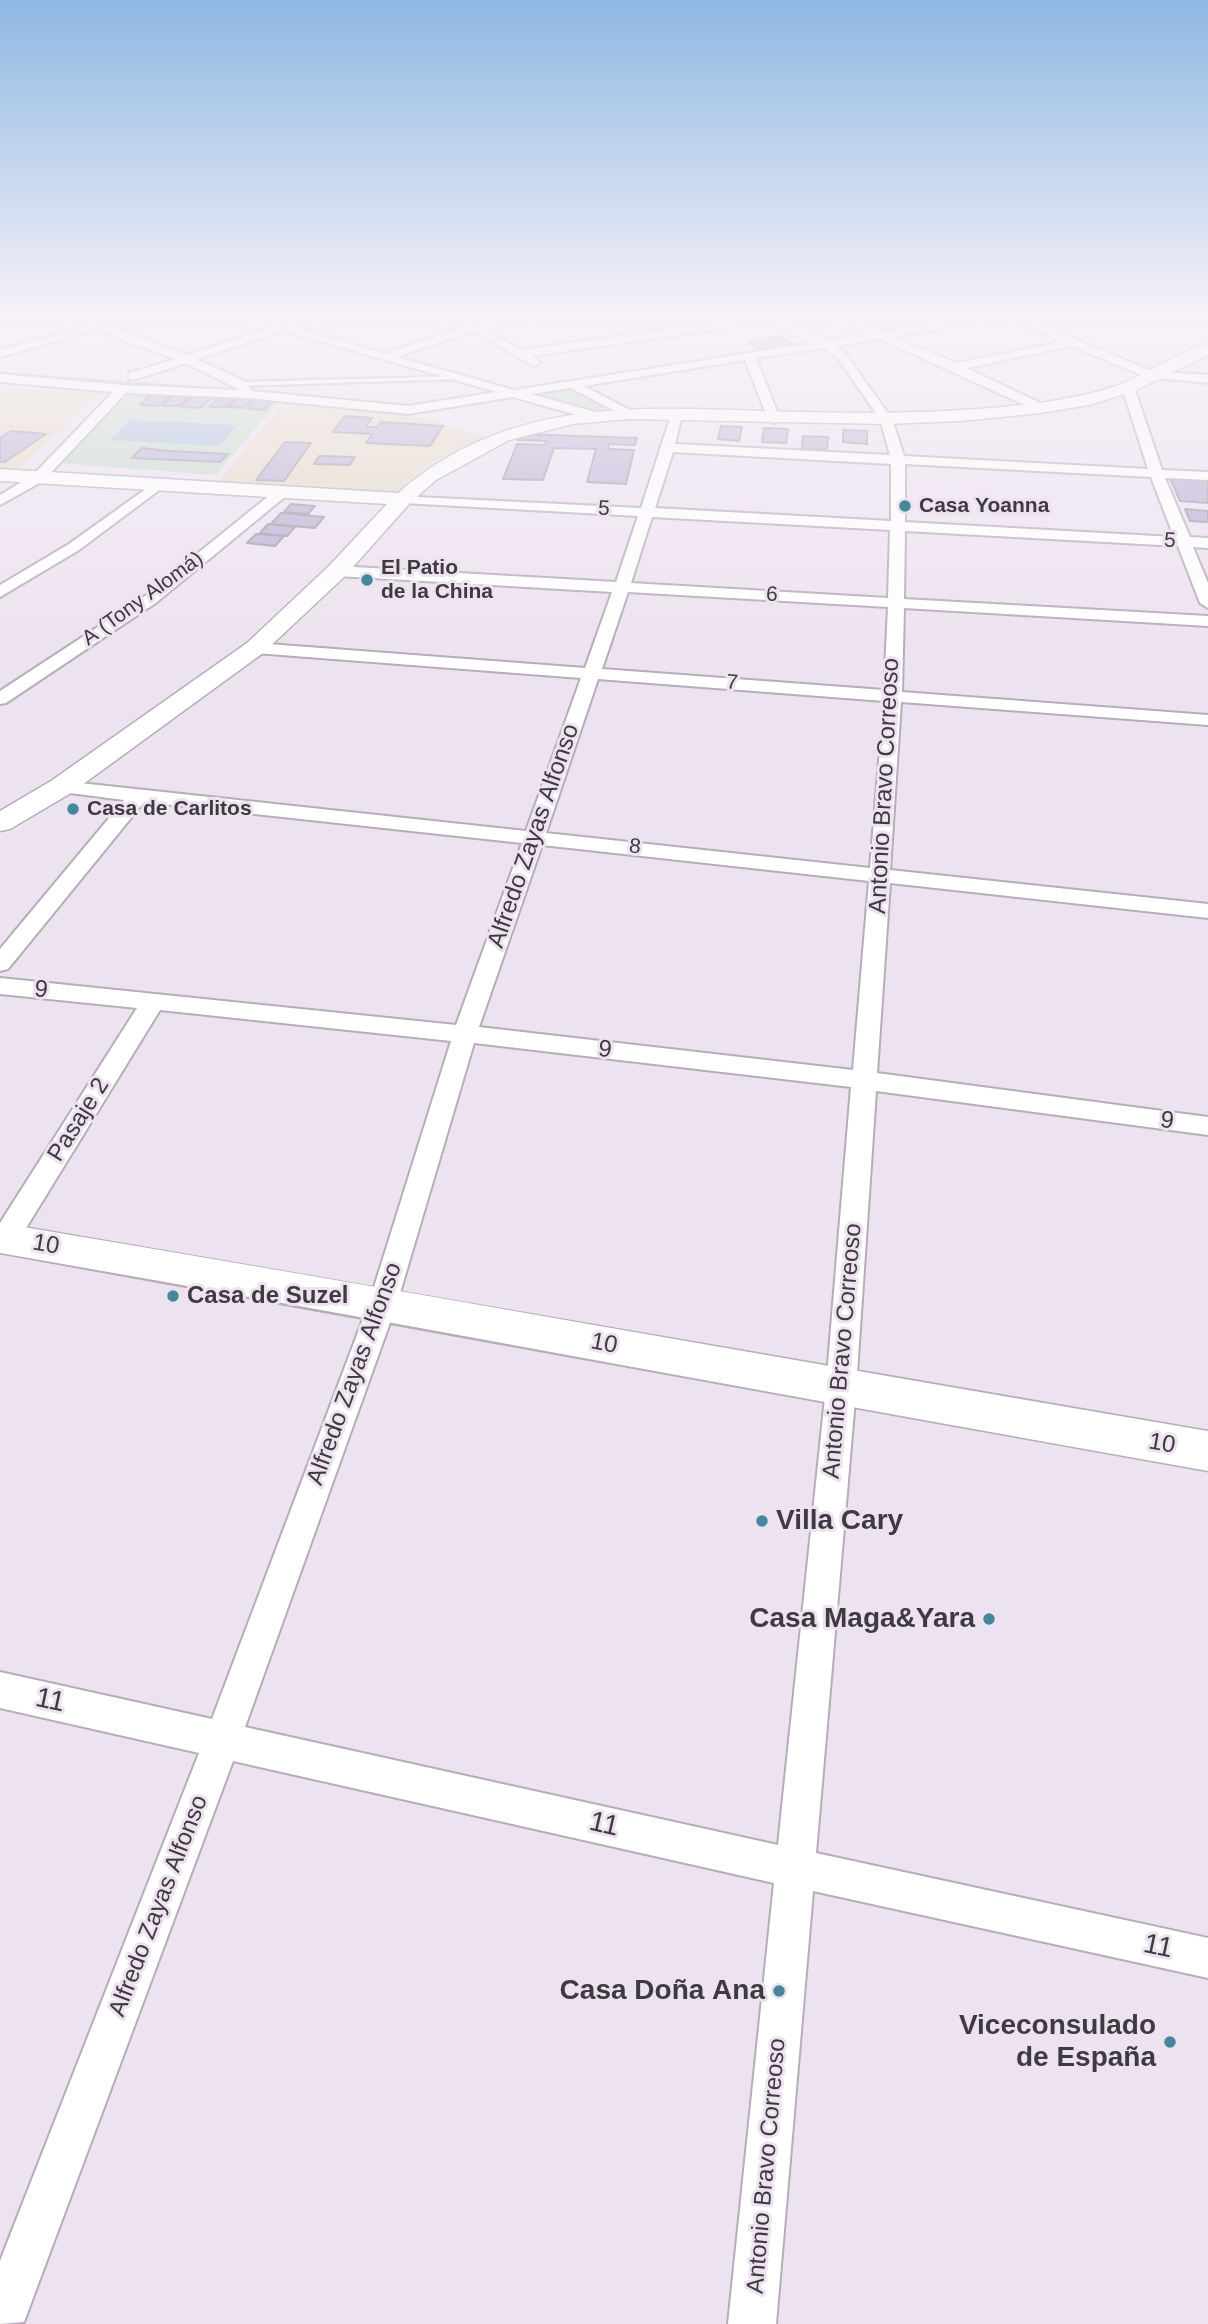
<!DOCTYPE html>
<meta charset="utf-8">
<style>
body{margin:0}
canvas{display:block;background:#ede3f0}
</style>
<canvas width="1208" height="2324"></canvas>
<script>
const context = document.querySelector('canvas').getContext('2d');
context.lineJoin = 'round';
function paint(path, color) { context.fillStyle = color; context.fill(path, 'evenodd'); }
function strokePath(path, color, width, dash) { context.strokeStyle = color; context.lineWidth = width; context.lineCap = dash ? 'butt' : 'round'; context.setLineDash(dash || []); context.stroke(path); }
function label(font, color, halo, rows, align = 'center') {
  context.font = font + ' Arial,sans-serif'; context.lineWidth = 6; context.setLineDash([]); context.textBaseline = 'middle'; context.strokeStyle = halo; context.fillStyle = color; for (const [text, x, y, turn = 0] of rows) {
    context.save(); context.translate(x, y); context.rotate((+turn || 0) * Math.PI / 180); context.textAlign = isNaN(turn) ? turn : align; if (halo) context.strokeText(text, 0, 0); context.fillText(text, 0, 0); context.restore();
  }
}
const education = new Path2D(`
 M6,387L99,393L18,470L0,469V390Z
 M285,402L426,418L486,438L425,466L393,495L217,483Z`);
const green = new Path2D(`
 M566,388L603,406V410H581L531,395Z
 M132,392L280,399L216,475L55,463Z`);
const water = new Path2D(`
 M131,420L237,425L219,446L110,440Z`);
const stream = new Path2D(`
 M0,374L188,388`);
const building = new Path2D(`
 M780,336L794,344L761,350L747,342Z
 M151,394L171,395L160,406L140,405Z
 M174,394L190,395L180,406H163Z
 M193,395L213,396L201,408L181,407Z
 M220,396H236L226,407H209Z
 M238,396L254,397L245,408L228,407Z
 M257,398H274L265,410L248,409Z
 M345,416L372,418L366,427H377L381,422L443,426L430,446L366,443L372,434L333,432Z
 M721,426L742,427L739,441L718,439Z
 M764,428L788,429L786,443L762,442Z
 M843,430L867,431V444L843,442Z
 M11,431L46,434L5,462H0V438Z
 M521,434L637,438L635,445L609,444L608,449L634,450L626,484L587,482L596,449L554,448L543,480L503,479L517,444L545,445L547,441L518,440Z
 M803,436L828,437L827,450L802,449Z
 M285,442L311,443L284,481L256,480Z
 M142,448L170,451L228,454L220,462L132,458Z
 M319,456L355,457L350,465L314,464Z
 M1170,478L1208,480V503L1180,501Z
 M291,504L315,506L308,514L284,512Z
 M1185,509L1208,511V522L1190,521Z
 M281,513L324,517L315,528L271,524Z
 M268,524L295,527L287,536L260,533Z
 M256,534L284,536L275,546L247,543Z`);
const lane = new Path2D(`
 M461,376L463,379L240,386L237,384L240,382Z`);
const street = new Path2D(`
 M67,318H83L104,324L187,355L274,327L250,318H268L285,324L303,318H320L297,327L385,354L462,327L440,318H457L474,324L513,318H546L484,329L522,350L746,318H777L827,340L868,334L836,318H851L882,332L967,318H995L894,337L956,363L1061,342L1009,318H1024L1152,371L1208,375V383L1146,377L1072,346L967,368L1044,405V411L1040,412L880,339L836,346L847,356L892,419L904,456L1148,469L1122,387L1128,383L1134,387L1162,470L1208,472V480L1165,478L1190,537L1208,538V548L1193,547L1208,583V608L1200,603L1178,546L905,531L904,599L1208,616V626L904,608L902,692L1208,715V725L901,702L890,870L1208,904V918L890,883L877,1073L1208,1117V1135L876,1091L856,1388L816,1853L1208,1938V1978L813,1891L776,2324H728L774,1883L233,1761L24,2322L0,2324V2261L199,1753L0,1708V1672L212,1719L369,1303L451,1041L160,1010L15,1246L5,1249L0,1247V1223L137,1008L0,994V978L456,1025L522,843L144,802L8,969L0,971V949L124,800L54,791L51,787L54,783L61,781L526,831L581,678L255,653L247,648L255,643L585,668L612,592L337,576L329,571L337,566L616,582L638,516L403,503L396,499L398,496L641,508L672,412L676,411L682,415L675,444L890,455L880,419L839,360L824,348L756,358L780,419L774,423L768,419L745,360L584,386L632,411V417L628,418L571,388L531,394L599,413L601,416L595,420L513,397L408,414L247,398L126,393L43,481L0,505V495L33,475L113,392L0,382V374L123,385L240,390L186,363L137,379H129V373L175,359L96,330L0,357V350L86,327ZM766,322L813,343L514,390L397,357L472,331L534,366L540,362L532,356ZM285,331L496,392L408,406L252,391L244,381L197,359ZM673,452L891,464V521L655,508ZM905,464L1151,477L1174,537L905,522ZM652,517L890,530L888,598L631,583ZM628,592L888,607L884,690L602,669ZM598,679L884,701L870,868L546,833ZM542,845L869,881L853,1070L479,1027ZM474,1043L851,1087L826,1388L778,1845L245,1727L397,1303Z
 M157,481L162,482V488L79,550L0,597V585L69,544Z
 M281,489L286,490V496L157,602L6,703L0,704V691L145,596L276,490Z`);
const secondary = new Path2D(`
 M1208,344V355L1134,391L1089,405L1040,413L960,421L886,424L628,419L573,424L509,440L436,480L410,503L345,576L263,653L71,793L10,829L0,831V811L51,781L247,643L329,566L387,504L0,481V469L398,493C516,390 657,409 801,412C881,414 960,413 1039,403C1067,399 1095,394 1121,384C1150,372 1178,352 1208,344Z
 M0,1223C403,1290 805,1363 1208,1431V1471C805,1400 403,1323 0,1253Z`);
const markers = [
 [905,506,7,"#47879b"],
 [367,580,7,"#47879b"],
 [73,809,7,"#47879b"],
 [173,1296,7,"#47879b"],
 [762,1521,7,"#47879b"],
 [989,1619,7,"#47879b"],
 [779,1991,7,"#47879b"],
 [1170,2042,7,"#47879b"]
];
const farPoinames = [
 ["Casa Yoanna",919,506],
 ["El Patio",381,568],
 ["de la China",381,592],
 ["Casa de Carlitos",87,809]
];
const farStreetnames = [
 ["5",604,509,3],
 ["5",1170,541,3],
 ["6",772,595,3],
 ["A (Tony Alomá)",143,599,-36],
 ["7",732,683,5],
 ["8",635,847,6]
];
const streetNames = [
 ["Antonio Bravo Correoso",885,786,-87],
 ["Alfredo Zayas Alfonso",534,836,-71],
 ["9",41,990,6],
 ["9",605,1050,7],
 ["Pasaje 2",79,1120,-58],
 ["9",1167,1121,8],
 ["10",46,1245,10],
 ["10",604,1344,11],
 ["Antonio Bravo Correoso",843,1351,-85],
 ["Alfredo Zayas Alfonso",355,1374,-70],
 ["10",1162,1444,10],
 ["Alfredo Zayas Alfonso",159,1906,-69],
 ["Antonio Bravo Correoso",767,2166,-85]
];
const poiNames = [
 ["Casa de Suzel",187,1296]
];
const nearPoinames = [
 ["Villa Cary",776,1521,"left"],
 ["Casa Maga&Yara",975,1619],
 ["Casa Doña Ana",765,1991],
 ["Viceconsulado",1156,2026],
 ["de España",1156,2058]
];
const nearStreetnames = [
 ["11",50,1701,12],
 ["11",604,1825,13],
 ["11",1158,1947,12]
];
paint(education, '#e5dcc7');
paint(green, '#c5dbc9');
paint(water, '#a8bfdb');
strokePath(stream, '#a8bfdb', 4.5);
paint(building, '#bab1d3');
strokePath(building, '#9c99a7', 2);
strokePath(lane, '#b7adb9', 4);
strokePath(street, '#b7adb9', 4);
strokePath(secondary, '#b7adb9', 3);
paint(lane, '#fff');
paint(street, '#fff');
paint(secondary, '#fff');
const sky = context.createLinearGradient(0, 0, 0, 644);
sky.addColorStop(0, '#8eb8e3');
sky.addColorStop(0.49, '#f7f2f8');
sky.addColorStop(1, '#f7f2f800');
context.fillStyle = sky;
context.fillRect(0, 0, 1208, 644);
for (const [x, y, r, color] of markers) { const dot = new Path2D(); dot.arc(x, y, r, 0, 2 * Math.PI); context.fillStyle = color; context.fill(dot); strokePath(dot, '#ede3f0', 2.5); }
label('bold 21px', '#3f3a3f', '#ede3f0', farPoinames, 'left');
label('21px', '#3f3a3f', '#ede3f0', farStreetnames);
label('24px', '#3f3a3f', '#ede3f0', streetNames);
label('bold 24px', '#3f3a3f', '#ede3f0', poiNames, 'left');
label('bold 28px', '#3f3a3f', '#ede3f0', nearPoinames, 'right');
label('28px', '#3f3a3f', '#ede3f0', nearStreetnames);
</script>
